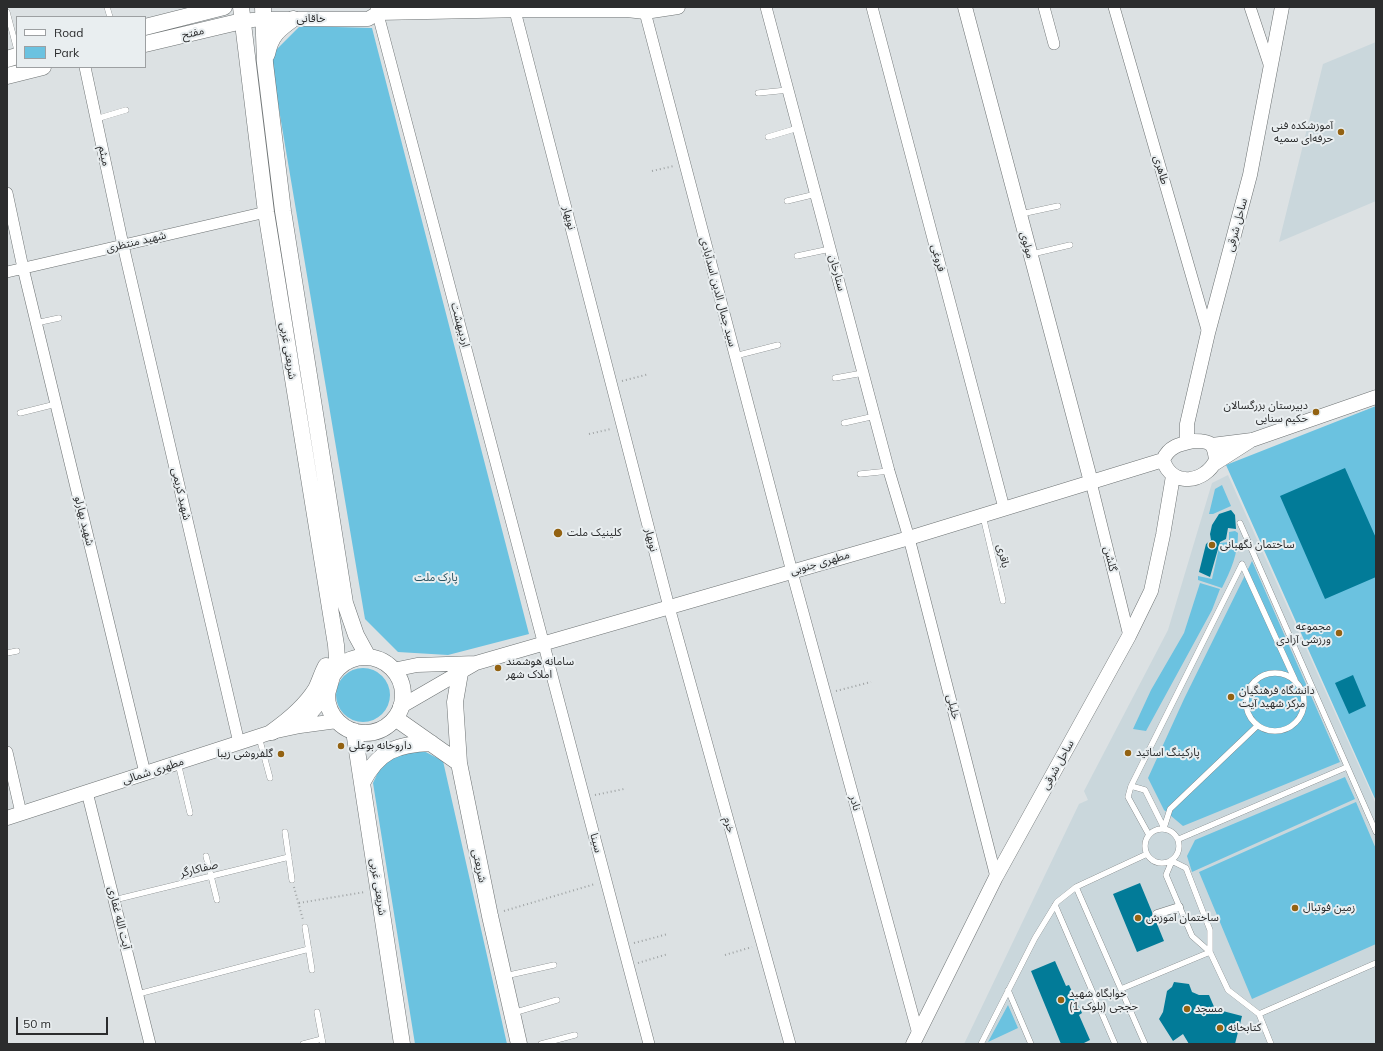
<!DOCTYPE html>
<meta charset="utf-8">
<style>
body{margin:0}
#map{position:relative;width:1383px;height:1051px;overflow:hidden;background:#dce1e3;font-family:Mulish,sans-serif}
canvas{display:block}
.frame{position:absolute;inset:0;border:8px solid #2b2c2d;pointer-events:none}
.legend{position:absolute;left:16px;top:16px;width:130px;height:52px;box-sizing:border-box;background:#e9eef0;border:1px solid #9da0a2;margin:0;padding:5px 7px;list-style:none;font-size:12px;color:#2b2c2d}
.legend li{display:flex;align-items:center;gap:8px;height:20px}
.legend b{width:20px;border:1px solid #9da0a2}
.scale{position:absolute;left:16px;top:1017px;width:92px;height:18px;box-sizing:border-box;border:2px solid #2b2c2d;border-top:0;padding-left:5px;font-size:12px;line-height:14px;white-space:nowrap;color:#2b2c2d;-webkit-text-stroke:3px #e9eef0;paint-order:stroke}
</style>
<div id="map">
<canvas width="1383" height="1051"></canvas>
<div class="frame"></div>
<ul class="legend">
<li><b style="height:5px;background:#fff"></b>Road</li>
<li><b style="height:11px;background:#6bc2e0"></b>Park</li>
</ul>
<div class="scale">50 m</div>
</div>
<script>
const context = document.querySelector('canvas').getContext('2d');
context.lineJoin = 'round';
function paint(path, color) { context.fillStyle = color; context.fill(path, 'evenodd'); }
function strokePath(path, color, width, dash) { context.strokeStyle = color; context.lineWidth = width; context.lineCap = dash ? 'butt' : 'round'; context.setLineDash(dash || []); context.stroke(path); }
function label(font, color, halo, rows, align = 'center') {
  context.font = font + ' Mulish,"Noto Sans Arabic",sans-serif'; context.lineWidth = 4; context.setLineDash([]); context.textBaseline = 'middle'; context.strokeStyle = halo; context.fillStyle = color; for (const [text, x, y, turn = 0] of rows) {
    context.save(); context.translate(x, y); context.rotate((+turn || 0) * Math.PI / 180); context.textAlign = isNaN(turn) ? turn : align; if (halo) context.strokeText(text, 0, 0); context.fillText(text, 0, 0); context.restore();
  }
}
const built = new Path2D(`
 M1376,42V201L1279,242L1323,64Z
 M1228,475L1376,804V1044H964L1079,804L1088,800L1084,791L1168,630L1212,483Z`);
const green = new Path2D(`
 M300,26L372,28L529,634L448,655L398,652L365,619L270,56Z
 M1376,406V801L1226,465Z
 M1222,485L1231,506L1213,514H1209L1215,489Z
 M1235,531L1238,533C1238,554 1231,570 1222,588L1198,580V576L1212,579L1220,543L1229,542V532Z
 M1252,561L1340,762L1183,826L1164,810L1148,778L1184,699Z
 M1200,583L1220,589L1212,610L1146,731L1133,729L1151,690L1184,633Z
 M336 695a27 27 0 1 1 54 0a27 27 0 1 1-54 0Z
 M418,748L443,761L507,1044H415L373,783L386,755Z
 M1345,777L1355,799L1192,872L1187,856L1195,840Z
 M1356,802L1376,849V944L1252,999L1199,872Z
 M1008,1005L1018,1028L988,1042Z`);
const building = new Path2D(`
 M1345,468L1376,538V577L1325,599L1280,496Z
 M1231,510L1235,515L1236,529L1228,528L1226,539L1220,542L1210,577L1199,572L1206,544L1211,540L1210,534L1212,525L1219,514Z
 M1353,675L1366,706L1349,714L1335,683Z
 M1140,883L1152,912V916L1155,919L1164,941L1137,952L1113,894Z
 M1055,961L1066,986L1069,985L1082,1013L1079,1015L1090,1040L1082,1044H1061L1031,971Z
 M1174,982L1189,984L1192,992L1199,995H1209L1215,1009L1242,1016L1235,1044H1189L1183,1034L1173,1041L1159,1019L1163,1012L1167,991L1172,987Z`);
const path = new Path2D(`
 M652,171L674,166
 M622,381L649,374
 M589,434L611,429
 M836,691L871,682
 M595,795L624,789
 M294,887L303,920
 M299,903L365,892
 M504,911L595,884
 M634,943L668,934
 M725,955L752,947
 M638,963L668,954`);
const service = new Path2D(`
 M107,7L110,17
 M7,12L17,50
 M758,93L788,90
 M96,119L126,110
 M768,137L798,128
 M787,201L816,194
 M1021,214L1058,206
 M1032,254L1070,245
 M797,256L830,249
 M36,323L59,318
 M735,356L778,345
 M835,378L863,373
 M20,413L56,404
 M844,423L875,416
 M860,474L889,471
 M983,516L1003,601
 M1240,523L1376,832
 M1242,564L1295,680
 M7,653L17,651
 M1246 702a29 29 0 1 1 58 0a29 29 0 1 1-58 0Z
 M259,737L270,778
 M178,763L190,813
 M1131,786L1145,790L1164,828
 M1164,828L1170,809L1257,726
 M1145 846a17 17 0 1 1 34 0a17 17 0 1 1-34 0Z
 M285,832L292,880
 M1149,835L1128,797L1131,786L1242,564
 M1179,839L1347,767
 M206,856L217,900
 M1076,887L1145,1044
 M114,900L289,857
 M1055,905L1115,1044
 M305,927L312,970
 M1210,952V930L1186,868L1172,861L1166,875L1192,936L1210,952L1228,990L1259,1014L1271,1044
 M505,976L554,965
 M1121,989L1210,952
 M1008,990L1031,1044
 M138,994L309,949
 M317,1012L323,1044
 M513,1013L557,1000
 M1259,1014L1376,963
 M303,1044L322,1039
 M541,1044L575,1035
 M981,1044L1035,938L1057,902L1076,887L1147,854`);
const pedestrian = new Path2D(`
 M1157,914L1179,907`);
const minor = new Path2D(`
 M376,7L649,1044
 M514,7L669,607L790,1044
 M766,7L889,471L909,538L996,877
 M872,7L1004,508
 M1044,7L1054,44
 M1114,7L1208,333
 M1250,7L1270,67
 M645,12L792,572L918,1034
 M85,67L123,245L239,743
 M7,193L23,268L145,773
 M7,272L266,212
 M1091,482L1129,636
 M7,752L21,813
 M87,792L150,1044`);
const tertiary = new Path2D(`
 M965,7L1091,482
 M242,21L263,19H368L378,13L526,10H627L645,12L678,7
 M1194,441C1211,441 1214,443 1216,460C1205,483 1172,488 1163,460C1169,446 1180,444 1194,441Z
 M1187,442V424L1208,333L1250,175L1282,7
 M1212,445L1252,440L1376,397
 M1214,464L1250,441
 M476,663L909,538L1163,460
 M393,670L417,665L476,663L400,707
 M327,694L300,726L337,721
 M7,818L272,732L300,726
 M913,1044L996,877L1129,636L1151,591L1163,535L1173,476`);
const secondary = new Path2D(`
 M241,7L266,212L336,645L337,659L327,694
 M263,7L265,63L283,211L345,603L356,635L368,657
 M145,27L224,7
 M145,44L242,21
 M267,54C271,35 278,30 293,19
 M7,59L17,56
 M7,76L43,67
 M327 695a38 38 0 1 1 76 0a38 38 0 1 1-76 0Z
 M395,718L459,763L490,916L519,1044
 M354,731L402,1044
 M272,732C289,720 305,707 316,689C320,681 322,673 326,666
 M459,763L455,702L460,673
 M362,783C378,751 397,744 431,743`);
const markers = [
 [1341,132,4,"#936212"],
 [1316,412,4,"#936212"],
 [558,533,5,"#936212"],
 [1212,545,4,"#936212"],
 [1339,633,4,"#936212"],
 [498,668,4,"#936212"],
 [1231,697,4,"#936212"],
 [341,746,4,"#936212"],
 [1128,753,4,"#936212"],
 [281,754,4,"#936212"],
 [1295,908,4,"#936212"],
 [1138,918,4,"#936212"],
 [1061,1000,4,"#936212"],
 [1187,1009,4,"#936212"],
 [1220,1028,4,"#936212"]
];
const streetNames = [
 ["خاقانی",311,19],
 ["مفتح",193,33,-13],
 ["میثم",104,156,78],
 ["طاهری",1161,170,74],
 ["نوبهار",569,218,76],
 ["ساحل شرقی",1237,225,-75],
 ["شهید منتظری",136,242,-13],
 ["مولوی",1027,245,75],
 ["فروغی",938,258,75],
 ["ستارخان",837,273,75],
 ["سید جمال الدین اسدآبادی",718,292,75],
 ["اردیبهشت",460,325,75],
 ["شریعتی غربی",288,351,81],
 ["شهید کریمی",181,494,77],
 ["شهید بهارلو",84,521,76],
 ["نوبهار",651,540,76],
 ["باقری",1003,556,77],
 ["گلشن",1110,559,76],
 ["مطهری جنوبی",820,563,-16],
 ["خلیلی",953,707,76],
 ["ساحل شرقی",1058,765,-61],
 ["مطهری شمالی",153,771,-18],
 ["نادر",855,803,75],
 ["خرم",729,825,74],
 ["سینا",596,843,75],
 ["شریعتی",479,866,78],
 ["صفاکارگر",199,869,-14],
 ["شریعتی غربی",378,887,81],
 ["آیت الله غفاری",119,918,76]
];
const poiNames = [
 ["آموزشکده فنی",1333,126,"right"],
 ["حرفه‌ای سمیه",1333,139,"right"],
 ["دبیرستان بزرگسالان",1308,406,"right"],
 ["حکیم سنایی",1308,419,"right"],
 ["کلینیک ملت",567,533],
 ["ساختمان نگهبانی",1220,545],
 ["مجموعه",1331,627,"right"],
 ["ورزشی آزادی",1331,640,"right"],
 ["سامانه هوشمند",506,662],
 ["املاک شهر",506,675],
 ["دانشگاه فرهنگیان",1239,691],
 ["مرکز شهید آیت",1239,704],
 ["داروخانه بوعلی",349,746],
 ["پارکینگ اساتید",1136,753],
 ["گلفروشی زیبا",273,754,"right"],
 ["زمین فوتبال",1303,908],
 ["ساختمان آموزش",1146,918],
 ["خوابگاه شهید",1069,994],
 ["حججی (بلوک 1)",1069,1007],
 ["مسجد",1195,1009],
 ["کتابخانه",1228,1028]
];
const parkNames = [
 ["پارک ملت",436,578]
];
paint(built, '#cad7dc');
paint(green, '#6bc2e0');
paint(building, '#027b98');
strokePath(service, '#6e7374', 6);
strokePath(pedestrian, '#6e7374', 9);
strokePath(minor, '#6e7374', 12);
strokePath(tertiary, '#6e7374', 15);
strokePath(secondary, '#6e7374', 17);
strokePath(path, '#9fa3a4', 2, [1, 3]);
strokePath(service, '#fff', 5.5);
strokePath(pedestrian, '#fff', 8);
strokePath(minor, '#fff', 11);
strokePath(tertiary, '#fff', 14);
strokePath(secondary, '#fff', 16);
for (const [x, y, r, color] of markers) { const dot = new Path2D(); dot.arc(x, y, r, 0, 2 * Math.PI); context.fillStyle = color; context.fill(dot); strokePath(dot, '#e9eef0', 1.5); }
label('11px', '#2b2c2d', '#e9eef0', streetNames);
label('11px', '#2b2c2d', '#e9eef0', poiNames, 'left');
label('11px', '#26505e', '#e9eef0', parkNames);
</script>
